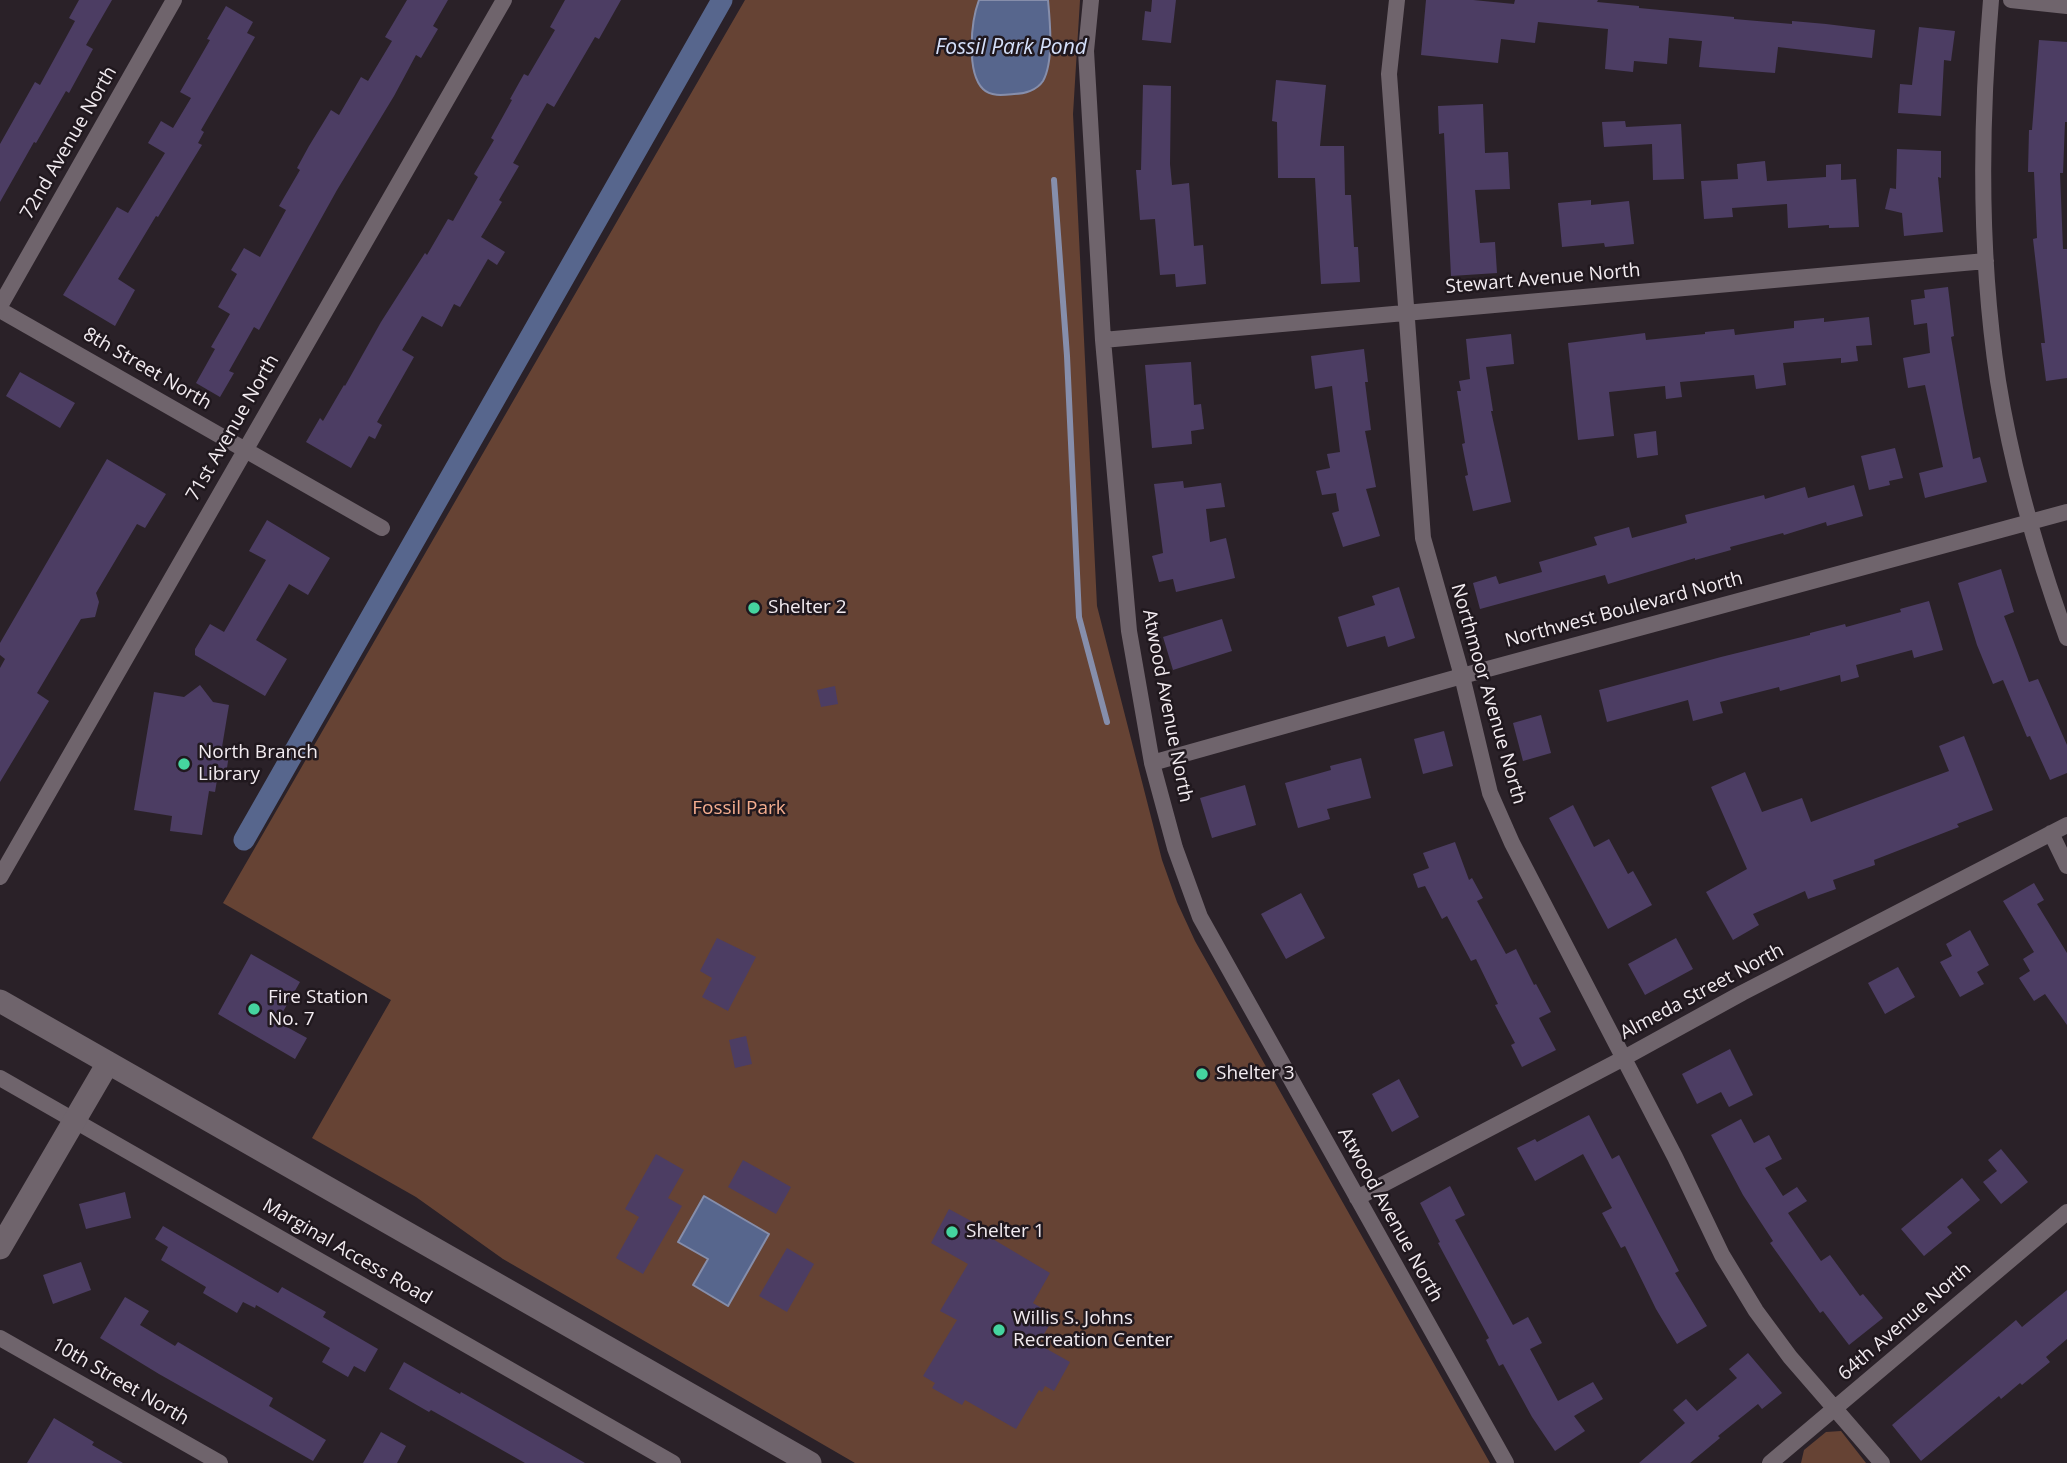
<!DOCTYPE html>
<style>
body{margin:0}
canvas{display:block;background:#2a2128}
</style>
<canvas width="2067" height="1463"></canvas>
<script>
const context = document.querySelector('canvas').getContext('2d');
context.lineJoin = 'round';
function paint(path, color) { context.fillStyle = color; context.fill(path, 'evenodd'); }
function strokePath(path, color, width, dash) { context.strokeStyle = color; context.lineWidth = width; context.lineCap = dash ? 'butt' : 'round'; context.setLineDash(dash || []); context.stroke(path); }
function label(font, color, halo, rows, align = 'center') {
  context.font = font + ' "Open Sans",sans-serif'; context.lineWidth = 5; context.setLineDash([]); context.textBaseline = 'middle'; context.strokeStyle = halo; context.fillStyle = color; for (const [text, x, y, turn = 0] of rows) {
    context.save(); context.translate(x, y); context.rotate((+turn || 0) * Math.PI / 180); context.textAlign = isNaN(turn) ? turn : align; if (halo) context.strokeText(text, 0, 0); context.fillText(text, 0, 0); context.restore();
  }
}
const green = new Path2D(`
 M745,0H1080L1073,114L1097,606L1162,860L1177,902L1195,941L1490,1463H855L503,1259L416,1197L312,1138L391,1000L223,903Z
 M1841,1431L1866,1463H1801L1804,1450L1826,1432Z`);
const water = new Path2D(`
 M979,0H1048C1050,22 1054,61 1043,81C1037,90 1025,94 1014,94C1004,95 991,97 983,89C966,72 971,21 979,0Z
 M704,1196L769,1234L728,1306L693,1285L708,1259L678,1242Z`);
const stream = new Path2D(`
 M1054,180L1067,356L1079,617L1107,722`);
const canal = new Path2D(`
 M244,840L722,0`);
const building = new Path2D(`
 M79,0H112L86,45L93,49L69,93L66,91L36,143L34,142L0,202V144L35,82L40,85L75,21L69,18Z
 M407,0H448L433,26L438,29L421,58L416,55L394,96L337,190L259,330L254,327L229,371L234,373L220,397L196,383L215,349L211,347L230,314L218,307L237,274L231,270L244,248L260,257L286,210L279,206L300,170L297,168L309,146L331,110L339,115L361,77L368,81L392,41L385,37Z
 M565,0H621L599,39L595,37L554,107L547,103L513,163L519,166L499,200L502,202L481,237L505,252L497,265L488,259L460,307L454,304L442,327L422,316L402,350L414,357L377,422L382,425L375,439L369,436L351,468L306,442L320,418L323,421L344,385L345,386L381,322L425,253L427,255L448,219L453,221L478,177L474,174L494,140L491,138L512,100L510,99L524,74L528,76L555,30L550,27Z
 M1152,0H1176L1171,43L1142,40L1145,11L1151,12Z
 M1426,0H1473L1514,4L1515,0H1598L1597,2L1639,6V8L1734,17V19L1792,24V21L1826,24L1875,30L1872,58L1778,47L1775,73L1699,67L1702,41L1669,38L1667,64L1634,61L1633,72L1605,69L1608,29L1538,22L1535,43L1501,39L1498,63L1421,55Z
 M226,6L253,22L247,33L255,37L201,130L204,132L198,143L202,145L158,217L156,216L118,279L135,290L115,326L63,295L117,207L128,213L165,153L148,143L161,121L173,128L191,98L180,92L210,40L207,39Z
 M1919,27L1955,31L1951,61L1944,60L1941,116L1898,113L1900,84L1912,85Z
 M2039,40L2067,42V122H2065L2063,173H2060L2063,249H2067V378L2046,381L2041,343H2045L2033,239L2037,238L2034,172H2028L2029,130H2032Z
 M1276,80L1326,85L1320,146H1344L1345,195H1351L1354,247H1358L1360,282L1321,284L1315,178H1278L1277,122L1272,121Z
 M1143,85L1171,86L1170,164L1172,185L1189,183L1194,246L1203,245L1206,284L1176,287L1175,274L1160,275L1155,219L1140,220L1136,170H1141Z
 M1483,104L1485,153L1508,152L1510,189L1475,190L1480,243L1495,242L1497,273L1451,276L1444,133L1439,134L1438,106Z
 M1625,121L1626,127L1681,124L1684,179L1653,180L1652,144L1604,147L1602,122Z
 M1897,149L1941,151V178L1938,177L1943,232L1904,236L1902,213L1885,209L1890,188L1896,189Z
 M1765,161L1767,181L1826,177V165L1841,164V180L1856,179L1859,227L1829,228V225L1788,228L1787,204L1732,208L1733,217L1704,219L1701,181L1738,179L1737,164Z
 M1591,200V205L1629,201L1634,244L1605,247L1604,243L1562,247L1558,203Z
 M1948,287L1954,336L1951,337L1963,408L1973,459L1980,457L1987,482L1925,498L1919,473L1943,467L1925,385L1908,388L1903,358L1930,353L1927,323L1914,325L1911,300L1925,298L1924,290Z
 M1869,317L1872,345L1856,346L1858,361L1841,363V358L1783,363L1786,385L1756,389L1754,375L1680,382L1682,397L1666,399L1665,386L1609,392L1614,436L1578,440L1568,343L1645,333L1646,340L1705,334V332L1734,329L1735,335L1794,328V321L1824,318V322Z
 M1511,334L1514,364L1486,367L1493,411H1491L1511,502L1473,511L1465,476L1468,475L1462,444L1465,443L1457,391H1461L1459,381L1470,379L1466,339Z
 M1364,349L1368,382H1365L1371,430L1365,431L1376,487L1366,489L1380,536L1343,547L1332,513L1339,511L1336,493L1322,495L1316,471L1330,468L1327,454L1340,452L1332,386L1315,389L1311,356Z
 M1191,362L1194,405L1201,404L1204,429L1191,431L1192,444L1152,448L1145,365Z
 M20,372L75,403L60,428L6,396Z
 M1656,431L1658,455L1637,458L1634,434Z
 M1895,448L1903,478L1889,481L1890,485L1869,490L1861,456Z
 M107,459L166,494L145,528L137,524L96,593L99,602L95,617L81,619L37,693L49,701L0,782V668L5,659L0,655V643Z
 M1183,481L1184,488L1221,483L1225,507L1206,509L1210,542L1226,538L1235,578L1176,592L1173,579L1159,582L1152,556L1163,553L1154,484Z
 M1854,485L1863,516L1827,526L1826,522L1784,535L1783,533L1730,547L1731,550L1695,560V558L1608,584L1605,575L1480,609L1473,583L1496,576L1499,584L1542,572L1539,562L1597,545L1594,537L1629,527L1632,538L1687,523L1685,515L1764,495L1765,499L1805,487L1808,498Z
 M267,520L330,558L308,595L289,584L256,640L287,659L265,696L195,655V649L210,624L224,632L266,560L249,551Z
 M2001,569L2014,612L2004,616L2029,682L2038,679L2067,745V773L2050,780L2030,736L2027,737L2003,680L1993,684L1977,645L1958,583Z
 M1399,587L1415,638L1388,647L1385,636L1347,647L1338,617L1375,605L1372,596Z
 M1929,601L1943,650L1914,658L1912,650L1856,665L1859,677L1841,682L1840,675L1780,691L1779,687L1720,702L1723,713L1693,721L1688,700L1607,722L1599,690L1721,657L1810,635V633L1845,624L1846,627L1901,612L1900,609Z
 M1222,619L1232,651L1173,670L1163,637Z
 M200,685L213,702L229,705L222,747L230,748L225,781L217,780L215,792L209,791L202,835L170,831L172,816L134,810L154,692L184,697Z
 M835,686L838,704L821,707L817,690Z
 M1541,715L1551,753L1523,761L1513,723Z
 M1444,731L1453,766L1423,774L1414,739Z
 M1964,736L1993,810L1957,824L1959,827L1874,860L1875,865L1833,880L1836,889L1808,899L1805,891L1753,914L1759,925L1733,940L1706,892L1747,869L1711,787L1745,772L1762,812L1802,798L1811,822L1949,771L1939,746Z
 M1361,758L1371,798L1327,809L1330,819L1298,828L1285,783L1331,770L1330,766Z
 M1245,785L1256,825L1212,838L1200,798Z
 M1573,805L1594,847L1609,839L1628,874L1633,871L1652,905L1608,929L1549,818Z
 M1455,842L1469,880L1472,878L1483,898L1477,901L1506,954L1516,949L1534,985L1536,984L1551,1012L1539,1018L1556,1050L1522,1067L1511,1045L1515,1043L1495,1005L1498,1004L1476,959L1471,961L1447,916L1442,919L1425,886L1418,888L1413,874L1429,868L1423,853Z
 M2034,883L2044,900L2037,904L2067,953V1025L2045,994L2034,1001L2019,978L2030,971L2023,959L2034,952L2003,901Z
 M1301,893L1325,938L1286,959L1261,914Z
 M1970,930L1989,965L1977,972L1984,984L1960,997L1940,962L1952,956L1946,944Z
 M717,938L756,957L728,1011L702,997L712,978L700,971Z
 M1676,938L1693,969L1645,995L1628,964Z
 M251,954L300,982L281,1015L289,1020L285,1026L307,1038L295,1059L218,1014Z
 M1898,967L1915,997L1885,1014L1868,983Z
 M746,1036L752,1064L735,1068L729,1040Z
 M1730,1049L1753,1095L1729,1107L1721,1092L1697,1104L1682,1074Z
 M1399,1079L1419,1117L1392,1132L1372,1094Z
 M1589,1115L1612,1159L1619,1155L1679,1271L1675,1273L1707,1326L1677,1344L1656,1309L1625,1246L1621,1248L1602,1213L1612,1208L1583,1154L1535,1181L1517,1148L1535,1139L1537,1142Z
 M1741,1119L1754,1143L1769,1135L1782,1159L1765,1168L1783,1196L1797,1187L1807,1201L1788,1213L1821,1261L1830,1255L1860,1296L1863,1294L1883,1318L1849,1345L1823,1311L1820,1313L1770,1243L1773,1241L1743,1195L1711,1135Z
 M2001,1149L2028,1182L2001,1204L1983,1182L1997,1171L1988,1160Z
 M656,1154L684,1170L668,1198L682,1206L643,1274L616,1258L639,1217L625,1209Z
 M743,1160L791,1187L776,1214L728,1187Z
 M1962,1178L1980,1200L1947,1227L1952,1233L1924,1256L1901,1229Z
 M1450,1186L1465,1215L1455,1220L1513,1325L1528,1317L1542,1343L1530,1349L1558,1401L1593,1382L1603,1399L1574,1416L1585,1431L1555,1451L1532,1417L1503,1364L1499,1366L1486,1340L1489,1338L1438,1243L1440,1242L1420,1203Z
 M125,1192L131,1218L86,1229L79,1204Z
 M949,1209L973,1222L971,1226L1050,1273L1033,1303L1055,1316L1038,1344L1070,1362L1054,1391L1045,1386L1042,1392L1039,1390L1016,1429L965,1400L962,1405L932,1388L935,1383L923,1376L957,1320L940,1311L968,1264L931,1243Z
 M163,1226L278,1293L282,1287L326,1312L323,1317L378,1349L365,1372L354,1366L348,1377L322,1362L330,1348L256,1305L255,1308L243,1302L237,1313L203,1293L206,1287L161,1260L168,1247L155,1239Z
 M787,1248L814,1264L787,1312L759,1296Z
 M81,1262L91,1290L53,1304L43,1275Z
 M2067,1290V1339L2046,1357L2050,1362L2022,1385L2020,1383L2001,1399L1999,1396L1921,1461L1892,1425L2016,1320L2022,1327Z
 M125,1297L149,1311L140,1325L175,1346L178,1342L273,1398L269,1406L326,1440L313,1461L159,1374L100,1338Z
 M1748,1353L1782,1393L1762,1409L1758,1404L1718,1436L1720,1438L1690,1463H1639L1685,1423L1673,1410L1686,1399L1697,1411L1737,1378L1729,1369Z
 M404,1362L460,1394L461,1392L585,1463H525L431,1410L429,1412L389,1389Z
 M54,1418L94,1442L92,1445L123,1463H27Z
 M381,1432L406,1446L397,1463H363Z`);
const street = new Path2D(`
 M1091,0L1086,51L1103,340L1129,631L1152,763L1175,848L1200,917L1506,1463
 M1397,0L1389,74L1423,538L1462,676L1490,793L1512,843L1675,1157L1722,1255L1756,1311L1790,1357L1882,1463
 M1991,0C1980,126 1979,256 1998,381C2012,468 2037,555 2067,638
 M2011,0L2067,6
 M0,306L174,0
 M0,310L382,528
 M1103,340L1986,261
 M1152,763L1462,676L2067,512
 M2051,833L2067,866
 M0,877L504,0
 M0,1078L673,1463
 M1357,1198L1624,1058L1742,993L2067,825
 M0,1338L220,1463
 M1770,1463L2067,1212`);
const secondary = new Path2D(`
 M0,1001L810,1463
 M0,1248L108,1063`);
const markers = [
 [754,608,7,"#45d49f"],
 [184,764,7,"#45d49f"],
 [254,1009,7,"#45d49f"],
 [1202,1074,7,"#45d49f"],
 [952,1232,7,"#45d49f"],
 [999,1330,7,"#45d49f"]
];
const streetNames = [
 ["72nd Avenue North",69,143,-60],
 ["Stewart Avenue North",1543,279,-5],
 ["8th Street North",147,369,30],
 ["71st Avenue North",233,428,-60],
 ["Northwest Boulevard North",1624,610,-15],
 ["Northmoor Avenue North",1488,694,74],
 ["Atwood Avenue North",1167,706,79],
 ["Almeda Street North",1702,992,-28],
 ["Atwood Avenue North",1390,1215,61],
 ["Marginal Access Road",347,1252,30],
 ["64th Avenue North",1905,1322,-41],
 ["10th Street North",120,1382,30]
];
const poiNames = [
 ["Shelter 2",768,608],
 ["North Branch",198,753],
 ["Library",198,775],
 ["Fire Station",268,998],
 ["No. 7",268,1020],
 ["Shelter 3",1216,1074],
 ["Shelter 1",966,1232],
 ["Willis S. Johns",1013,1319],
 ["Recreation Center",1013,1341]
];
const parkNames = [
 ["Fossil Park",739,809]
];
const waterNames = [
 ["Fossil Park Pond",1011,48]
];
paint(green, '#664334');
paint(water, '#57668d');
strokePath(water, '#868eab', 2);
strokePath(stream, '#868eab', 6);
strokePath(canal, '#57668d', 21);
paint(building, '#4c3d63');
strokePath(street, '#6f646c', 16);
strokePath(secondary, '#6f646c', 23);
for (const [x, y, r, color] of markers) { const dot = new Path2D(); dot.arc(x, y, r, 0, 2 * Math.PI); context.fillStyle = color; context.fill(dot); strokePath(dot, '#20181e', 2.5); }
label('19px', '#f2ebf0', '#20181e', streetNames);
label('19px', '#f2ebf0', '#20181e', poiNames, 'left');
label('19px', '#f5ae8f', '#20181e', parkNames);
label('italic 21px', '#d5e0fa', '#20181e', waterNames);
</script>
